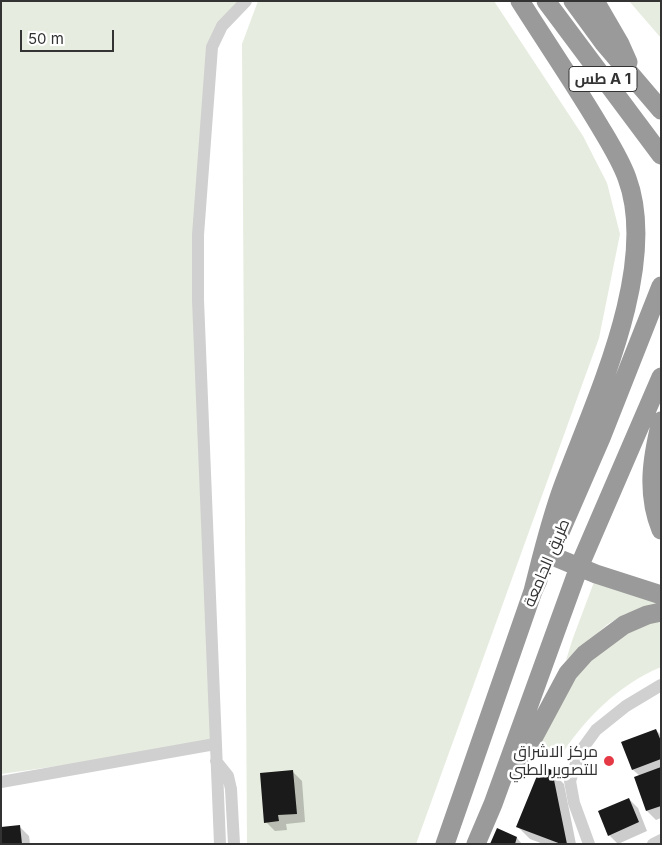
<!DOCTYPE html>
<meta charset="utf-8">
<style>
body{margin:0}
#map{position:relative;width:662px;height:845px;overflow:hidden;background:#fff;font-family:Inter,sans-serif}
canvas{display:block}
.frame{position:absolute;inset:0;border:2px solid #333;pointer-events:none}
.scale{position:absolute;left:20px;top:30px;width:94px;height:22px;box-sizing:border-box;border:2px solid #333;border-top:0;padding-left:6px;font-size:15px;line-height:18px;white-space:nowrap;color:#333;-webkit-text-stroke:4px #fff;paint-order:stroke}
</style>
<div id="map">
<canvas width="662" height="845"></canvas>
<div class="frame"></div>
<div class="scale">50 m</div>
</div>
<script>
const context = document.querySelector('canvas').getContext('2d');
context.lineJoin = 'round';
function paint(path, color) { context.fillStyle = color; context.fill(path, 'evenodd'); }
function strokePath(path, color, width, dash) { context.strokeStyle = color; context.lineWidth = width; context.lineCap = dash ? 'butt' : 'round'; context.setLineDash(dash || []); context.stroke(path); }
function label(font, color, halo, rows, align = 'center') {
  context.font = font + ' Inter,Cairo,sans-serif'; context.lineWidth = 5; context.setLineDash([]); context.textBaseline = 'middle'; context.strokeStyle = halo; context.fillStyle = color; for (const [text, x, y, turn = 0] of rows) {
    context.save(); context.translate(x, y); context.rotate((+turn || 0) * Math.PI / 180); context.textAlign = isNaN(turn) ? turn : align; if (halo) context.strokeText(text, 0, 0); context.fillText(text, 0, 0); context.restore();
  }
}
const green = new Path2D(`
 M1,1H246L212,47L198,235L215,744L1,774Z
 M258,1H494L583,136L607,183L620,234L599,338L416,844H247L242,44Z
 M629,1H661V38Z
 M594,582L661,604L625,614L608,624L566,660L573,638Z
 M661,618V667C618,685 583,720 559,759H541L540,730L565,686L606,643Z`);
const shadow = new Path2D(`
 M656,730L661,735V818L656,820L647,811L640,776L633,770Z
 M551,771L564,784L576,844H543L530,839L518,827Z
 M293,772L302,781L305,822L286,824L287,830L275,831L266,822Z
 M629,799L638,808L647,831L618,844L609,835Z
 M19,826L29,836L30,844H1Z
 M498,830L517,838L522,844H492Z`);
const building = new Path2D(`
 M656,729L661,741V759L632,770L621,742Z
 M541,766L552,770L567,844H561L516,827Z
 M661,767V806L646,811L634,777Z
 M293,770L297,814L278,815L279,821L264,823L260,773Z
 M629,798L639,822L608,836L598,811Z
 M20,825L22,844H1V827Z
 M497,828L517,837L515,844H490Z`);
const minor = new Path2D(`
 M216,761L228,776L231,789L234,844
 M1,782L215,744
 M220,844L198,300V235L212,47L222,26L246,1
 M589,844L574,803L570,781L580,752L596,730L626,706L661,685
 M653,844L661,840`);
const highway = new Path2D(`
 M520,1C546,42 574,83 599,125C609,142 620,159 627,178C660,267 594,402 563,486C550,521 542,556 533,591
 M546,1L661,155
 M573,1L603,42L661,110
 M595,1L620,44L628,62
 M661,421C652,458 646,493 661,530
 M558,537L601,438L661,286
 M550,555L596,574L661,595
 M516,770L568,673L585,654L624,625L647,615L661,612
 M445,844L533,591L538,580
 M476,844L493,804L579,567L661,377`);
const markers = [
 [609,761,6,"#e63946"]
];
const shields = [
 [603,79,68]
];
const shieldNames = [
 ["طس A 1",603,79]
];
const streetNames = [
 ["طريق الجامعة",547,563,-67]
];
const poiNames = [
 ["مركز الاشراق",598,752],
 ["للتصوير الطبي",598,770]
];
paint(green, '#e6ecdf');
paint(shadow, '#0003');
paint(building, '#1a1a1a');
strokePath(minor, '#d0d0d0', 12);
strokePath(highway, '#9a9a9a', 19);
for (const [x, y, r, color] of markers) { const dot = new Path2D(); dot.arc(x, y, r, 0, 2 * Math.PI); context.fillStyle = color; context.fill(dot); strokePath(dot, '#fff', 2); }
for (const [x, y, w] of shields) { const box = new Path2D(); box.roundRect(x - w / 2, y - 12.5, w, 25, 4); context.fillStyle = '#fff'; context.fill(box); strokePath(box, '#333', 1); }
label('bold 15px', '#333', null, shieldNames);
label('16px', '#333', '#fff', streetNames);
label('16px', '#333', '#fff', poiNames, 'right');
</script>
